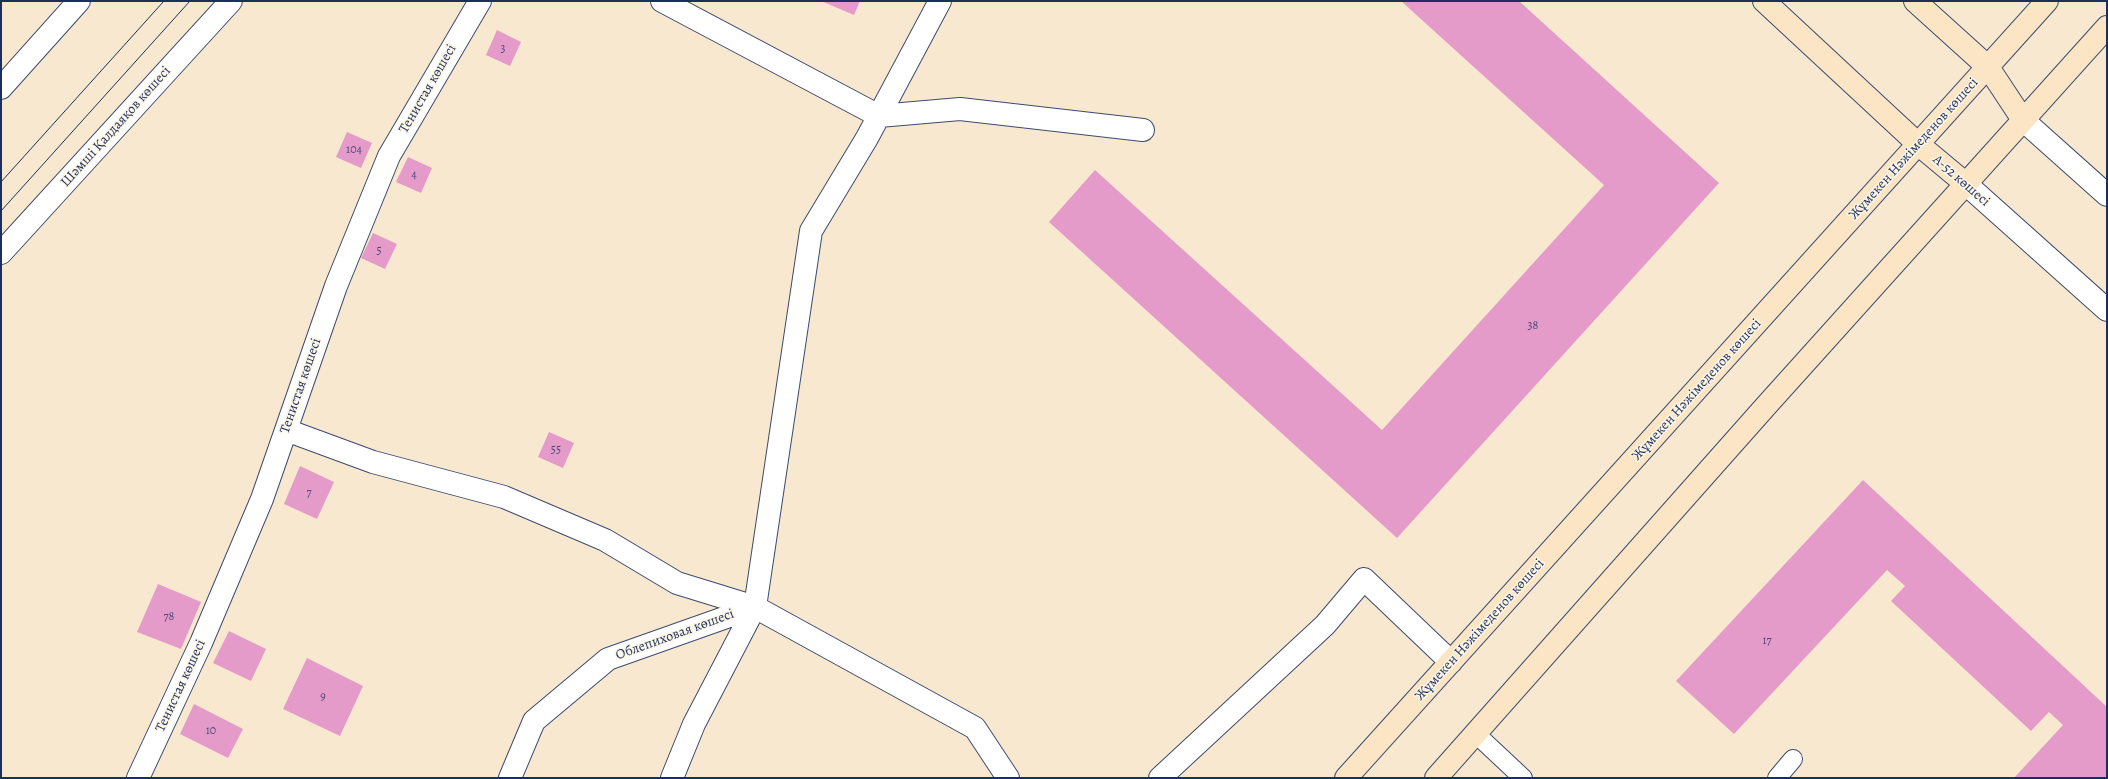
<!DOCTYPE html>
<meta charset="utf-8">
<style>
body{margin:0}
#map{position:relative;width:2108px;height:779px;overflow:hidden;background:#f8e8d0;font-family:Alegreya,serif}
canvas{display:block}
.frame{position:absolute;inset:0;border:2px solid #1b2f5e;pointer-events:none}
</style>
<div id="map">
<canvas width="2108" height="779"></canvas>
<div class="frame"></div>
</div>
<script>
const context = document.querySelector('canvas').getContext('2d');
context.lineJoin = 'round';
function paint(path, color) { context.fillStyle = color; context.fill(path, 'evenodd'); }
function strokePath(path, color, width, dash) { context.strokeStyle = color; context.lineWidth = width; context.lineCap = dash ? 'butt' : 'round'; context.setLineDash(dash || []); context.stroke(path); }
function label(font, color, halo, rows, align = 'center') {
  context.font = font + ' Alegreya,serif'; context.lineWidth = 3; context.setLineDash([]); context.textBaseline = 'middle'; context.strokeStyle = halo; context.fillStyle = color; for (const [text, x, y, turn = 0] of rows) {
    context.save(); context.translate(x, y); context.rotate((+turn || 0) * Math.PI / 180); context.textAlign = isNaN(turn) ? turn : align; if (halo) context.strokeText(text, 0, 0); context.fillText(text, 0, 0); context.restore();
  }
}
const building = new Path2D(`
 M821,1H860L854,15Z
 M1401,1H1519L1719,183L1397,538L1049,222L1095,170L1382,430L1604,185Z
 M497,30L521,42L510,66L486,55Z
 M347,132L372,143L361,168L336,157Z
 M408,157L432,168L421,193L396,182Z
 M373,233L397,244L385,269L361,258Z
 M549,432L574,443L563,468L538,457Z
 M300,466L334,482L317,519L284,504Z
 M1863,480L2107,707V778H2014L2063,725L2049,712L2031,731L1891,601L1905,586L1887,570L1734,734L1676,681Z
 M158,584L201,602L181,649L137,632Z
 M229,631L266,649L251,681L213,663Z
 M307,658L363,686L340,736L283,709Z
 M194,704L243,729L228,758L180,734Z`);
const service = new Path2D(`
 M1476,734L1523,778
 M1777,778L1793,759`);
const minor = new Path2D(`
 M662,1L879,116L960,109L1143,130
 M940,1L867,138L811,231L755,607L975,728L1008,778
 M1,88L79,1
 M1,253L231,1
 M286,430L373,462L504,497L605,540L677,583L755,607
 M138,778L201,643L262,499L336,286L389,156L480,1
 M510,778L534,721L608,659L755,607
 M672,778L694,724L755,607
 M1160,778L1325,625L1364,579L1451,662`);
const tertiary = new Path2D(`
 M2023,120L2107,195
 M1966,184L2107,310`);
const secondary = new Path2D(`
 M1764,1L1918,144L1966,184
 M1915,1L1988,67L2023,120
 M1346,778L2047,1
 M1436,778L1765,407L2107,27`);
const tram = new Path2D(`
 M1,182L164,1
 M1,211L190,1`);
const numberNames = [
 ["3",503,49],
 ["104",354,150],
 ["4",414,175],
 ["5",379,251],
 ["38",1533,326],
 ["55",556,450],
 ["7",309,493],
 ["78",169,617],
 ["17",1767,641],
 ["9",323,697],
 ["10",211,731]
];
const streetNames = [
 ["Тенистая көшесі",428,89,-60],
 ["Шәмші Қалдаяқов көшесі",116,127,-48],
 ["Жұмекен Нәжімеденов көшесі",1914,149,-48],
 ["А-52 көшесі",1961,181,41],
 ["Тенистая көшесі",301,386,-71],
 ["Жұмекен Нәжімеденов көшесі",1697,390,-48],
 ["Жұмекен Нәжімеденов көшесі",1480,630,-48],
 ["Облепиховая көшесі",675,635,-20],
 ["Тенистая көшесі",181,686,-65]
];
paint(building, '#e49bc9');
strokePath(service, '#3c4b6f', 20);
strokePath(minor, '#3c4b6f', 24);
strokePath(tertiary, '#3c4b6f', 24);
strokePath(secondary, '#3c4b6f', 24);
strokePath(service, '#fff', 18);
strokePath(minor, '#fff', 22);
strokePath(tertiary, '#fff', 22);
strokePath(secondary, '#fce5c4', 22);
strokePath(tram, '#1b2f5e', 1);
label('12px', '#4d4a79', null, numberNames);
label('14px', '#1b2f5e', '#fcf5e5', streetNames);
</script>
